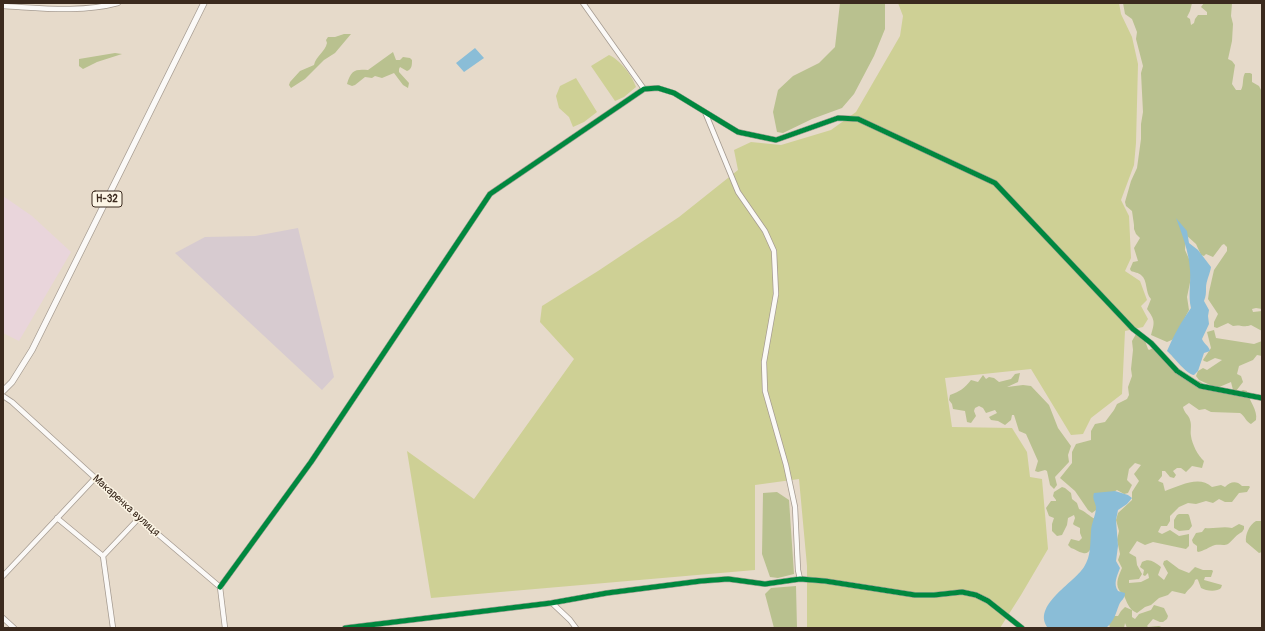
<!DOCTYPE html>
<meta charset="utf-8">
<style>
body{margin:0}
#map{position:relative;width:1265px;height:631px;overflow:hidden;background:#e6daca;font-family:Pangolin,sans-serif}
canvas{display:block}
.frame{position:absolute;inset:0;border:4px solid #3b2a1e;pointer-events:none}
</style>
<div id="map">
<canvas width="1265" height="631"></canvas>
<div class="frame"></div>
</div>
<script>
const context = document.querySelector('canvas').getContext('2d');
context.lineJoin = 'round';
function paint(path, color) { context.fillStyle = color; context.fill(path, 'evenodd'); }
function strokePath(path, color, width, dash) { context.strokeStyle = color; context.lineWidth = width; context.lineCap = dash ? 'butt' : 'round'; context.setLineDash(dash || []); context.stroke(path); }
function label(font, color, halo, rows, align = 'center') {
  context.font = font + ' Pangolin,sans-serif'; context.lineWidth = 3; context.setLineDash([]); context.textBaseline = 'middle'; context.strokeStyle = halo; context.fillStyle = color; for (const [text, x, y, turn = 0] of rows) {
    context.save(); context.translate(x, y); context.rotate((+turn || 0) * Math.PI / 180); context.textAlign = isNaN(turn) ? turn : align; if (halo) context.strokeText(text, 0, 0); context.fillText(text, 0, 0); context.restore();
  }
}
const built = new Path2D(`
 M3,196L32,216L71,252L19,341L3,333Z`);
const industrial = new Path2D(`
 M298,228L334,377L322,390L175,253L205,237L255,236Z`);
const green = new Path2D(`
 M898,3H1119L1121,14L1132,37L1138,64L1136,143L1134,165L1121,200L1129,216L1131,258L1125,271L1140,281L1147,300L1141,306L1148,319L1143,327L1125,331L1122,394L1091,418L1083,434L1071,435L1031,369L945,378L952,427L1012,428L1027,452L1030,477L1042,479L1048,549L1021,595L1000,628H807V566L799,479L755,485V570L431,598L407,451L474,499L574,359L540,322L542,306L598,271L679,217L738,170L734,150L751,142L781,145L831,130L856,112L900,36L903,16Z
 M609,55C620,60 632,75 636,87L624,97L615,101L591,66Z
 M576,78L597,112L584,122L573,127L569,117L559,108L556,96L560,86Z`);
const forest = new Path2D(`
 M840,3H885V29L874,56L854,94L842,108L812,119L783,133L777,132L773,112L778,90L793,76L819,63L835,47Z
 M1123,3H1192L1190,11L1187,17L1190,19L1191,25L1194,23L1195,19L1198,15H1207V12L1201,7L1204,3H1232L1231,16L1233,24L1232,41L1228,59L1232,61L1235,65L1232,84L1236,90H1241C1244,85 1242,78 1245,73H1250L1252,74V82L1259,86L1261,90L1262,309L1256,308L1252,309L1253,312L1262,311V331L1251,325C1244,328 1240,324 1233,326L1228,323L1217,328L1214,327V322L1218,314L1208,299L1209,292L1214,270L1227,251V247L1224,244L1222,245L1213,257L1206,254L1204,256L1201,255L1196,244L1186,235L1185,250L1193,268L1187,297L1189,310L1174,339L1167,342L1151,335C1155,322 1155,320 1147,309L1151,299C1145,293 1148,280 1141,275C1139,273 1134,272 1131,271L1130,269L1133,262L1138,261L1134,248L1140,238L1136,234L1134,229V225L1132,211L1126,206L1125,202L1131,181L1137,168L1141,139V124L1143,112L1141,73L1143,66L1136,39L1137,32L1132,19L1125,14Z
 M344,34H351L335,53L324,60L305,79L291,88L289,85L290,82L300,71L314,65C316,56 325,52 327,43L326,40L328,37H335Z
 M393,52L396,60H400L403,57L410,58L412,60C412,65 412,69 407,71L400,67L399,69V72L409,83L408,88L403,85L394,73L382,78L375,76L372,78L365,77L355,85L352,86L347,84C351,70 355,69 368,70Z
 M115,53L122,54L97,62L83,69L79,66V59Z
 M1214,330L1216,338L1254,344L1262,341V356L1257,355L1253,360L1239,366L1237,374L1241,376L1243,382L1236,391L1233,390L1231,382L1217,388L1199,380L1196,376L1198,371L1203,368L1207,370L1222,360L1215,358L1207,362L1204,361L1203,360L1211,348L1207,332Z
 M1136,334L1144,338L1148,349L1149,350L1153,348L1173,363L1183,375L1201,382L1207,388L1236,393L1243,390L1247,391C1249,401 1258,410 1256,420L1251,424C1246,422 1245,416 1240,413L1211,412L1205,409L1199,410L1189,403L1183,407C1184,413 1189,415 1190,420C1192,425 1190,431 1191,436C1192,444 1198,456 1204,461L1202,468L1192,466L1186,472L1181,468H1177L1173,471L1176,475L1174,478L1170,477L1165,471H1162V476L1158,481L1163,483L1165,491C1180,486 1199,475 1212,487L1221,485L1225,487C1230,482 1236,480 1242,486H1249L1250,487L1247,492L1239,493L1232,502H1225L1219,499L1213,503L1206,501L1196,504L1188,503L1179,507L1170,516V521L1167,526H1161L1158,532L1162,534L1170,530L1179,536L1189,534V546L1186,549L1153,542L1145,545L1137,541L1129,553L1136,557L1137,565L1142,574L1139,579L1129,580V583L1141,582L1149,578L1148,573L1145,576L1143,575L1144,570L1140,567L1142,562C1150,558 1154,562 1161,567L1158,575L1164,580L1168,573L1163,564L1164,561L1167,560L1179,569L1189,573L1195,567L1203,570H1212L1213,571L1211,577H1205L1204,580L1222,585L1221,588C1217,592 1206,591 1201,588L1198,580L1197,579L1195,580C1194,586 1188,589 1185,594L1172,591L1168,595L1159,598L1151,605L1145,607L1137,613C1130,610 1128,605 1125,598C1124,594 1121,593 1119,590C1115,583 1119,575 1122,568L1118,560L1120,554L1117,540L1119,531L1116,520L1118,513L1132,500V492L1139,481L1134,474L1141,465L1135,463L1129,469L1127,480L1132,485L1128,493L1124,494L1117,490C1106,496 1102,507 1092,513L1088,510L1075,491L1060,478L1072,463V452L1076,444L1091,440V431L1095,424L1105,422L1114,410L1117,404L1127,399L1129,395L1128,387L1132,376L1131,369L1133,350L1132,341Z
 M1020,373L1018,382L1007,387L999,388L1023,385L1031,386L1049,405L1058,428L1071,446L1068,455L1069,462L1055,477L1057,485L1054,489L1050,485L1047,471L1045,470L1038,472L1035,471L1038,461L1026,434L1019,431L1014,415H1012L1011,420L1005,425L998,421L991,420L989,417L997,413L995,410L986,413L983,408L979,406L975,408L974,411L976,416L971,423L967,422L965,411L953,409L952,404L949,400L950,395C959,392 965,388 971,380L978,382L983,375L986,379L989,377L994,378L999,382L1011,379L1015,374Z
 M1062,487L1065,488L1071,493L1072,499L1077,503L1079,509C1085,511 1089,516 1095,519C1094,526 1096,556 1083,553C1078,552 1075,549 1071,548L1068,545L1071,539L1079,541L1082,538L1080,533V528L1074,525L1073,524L1075,518L1074,515L1068,518L1067,525L1062,535L1057,536L1052,531V524L1054,518L1049,516L1046,508L1051,501H1056V500L1053,496L1054,492Z
 M777,492L789,500L794,574L778,578L770,577L762,554L763,493Z
 M1179,514H1188L1189,515L1192,526L1189,530L1179,531L1174,528V520L1177,515Z
 M1256,521H1262V552L1259,553L1246,542C1245,535 1249,525 1256,521Z
 M1239,524L1244,526V529L1242,532C1237,534 1233,540 1228,544C1224,546 1219,544 1215,545C1209,547 1204,551 1198,552L1197,551V546L1193,543L1192,540L1196,533L1202,532L1205,528C1214,529 1223,526 1232,528Z
 M796,586L797,628H774L765,594L771,588Z
 M1154,605L1164,608L1168,616L1167,619L1163,622H1160L1153,619L1147,626L1148,627L1159,626L1164,628H1127L1125,623L1124,628H1110L1109,624L1114,616H1118L1121,611L1125,607L1132,610V617L1135,619L1139,614L1151,610Z`);
const water = new Path2D(`
 M475,48L484,58L464,72L456,63Z
 M1176,218L1187,231L1189,243L1198,250L1211,267C1210,274 1206,281 1206,288C1206,293 1206,296 1204,301L1209,310L1208,316L1209,324L1202,339C1204,344 1209,346 1210,351L1204,353L1198,371L1194,375C1186,374 1174,357 1167,351C1174,335 1181,322 1191,308C1188,296 1191,283 1190,270C1189,252 1182,234 1176,218Z
 M1115,491L1128,495L1132,498L1127,504L1118,510L1116,520L1118,546L1116,561L1120,568C1117,576 1113,584 1118,591L1125,593C1125,599 1121,600 1119,605C1115,615 1115,620 1106,628H1048C1031,606 1074,583 1084,567C1091,556 1090,545 1091,532C1091,524 1096,515 1096,507C1095,501 1092,499 1094,493Z`);
const minor = new Path2D(`
 M583,3L644,89
 M3,6C41,8 81,13 118,3
 M705,112L738,192L765,231L774,251L776,294L764,362L765,391L786,465L795,507L798,570L800,579
 M3,396L12,402L139,518L220,587L225,628
 M57,518L103,556L113,628
 M103,556L139,518
 M3,576L95,478
 M220,587L311,462L490,194L644,89L658,88L674,93L738,132L776,140L838,118L858,119L995,183L1133,329L1151,343L1177,371L1200,386L1262,398
 M552,603L570,620L576,628
 M3,618L14,628
 M345,628L551,603L607,593L701,581L728,579L765,584L800,579L825,581L915,595H934L962,592L976,595L988,601L1022,628`);
const major = new Path2D(`
 M3,391L12,382L32,350L204,3`);
const cycleway = new Path2D(`
 M220,587L311,462L490,194L644,89L658,88L674,93L738,132L776,140L838,118L858,119L995,183L1133,329L1151,343L1177,371L1200,386L1262,398
 M345,628L551,603L607,593L701,581L728,579L765,584L800,579L825,581L915,595H934L962,592L976,595L988,601L1022,628`);
const shields = [
 [107,199,30]
];
const shieldNames = [
 ["Н-32",107,199]
];
const streetNames = [
 ["Макаренка вулиця",126,506,42]
];
paint(built, '#e9d5db');
paint(industrial, '#d7cbd0');
paint(green, '#ced095');
paint(forest, '#b9c18f');
paint(water, '#8abdd7');
strokePath(minor, '#a59b91', 6);
strokePath(major, '#a59b91', 7);
strokePath(minor, '#fbf9f7', 4.5);
strokePath(major, '#fbf9f7', 5.5);
strokePath(cycleway, '#00873e', 5);
for (const [x, y, w] of shields) { const box = new Path2D(); box.roundRect(x - w / 2, y - 8, w, 16, 3); context.fillStyle = '#fcf5e5'; context.fill(box); strokePath(box, '#3b2a1e', 1); }
label('bold 10px', '#3b2a1e', null, shieldNames);
label('11px', '#3b2a1e', '#fcf5e5', streetNames);
</script>
